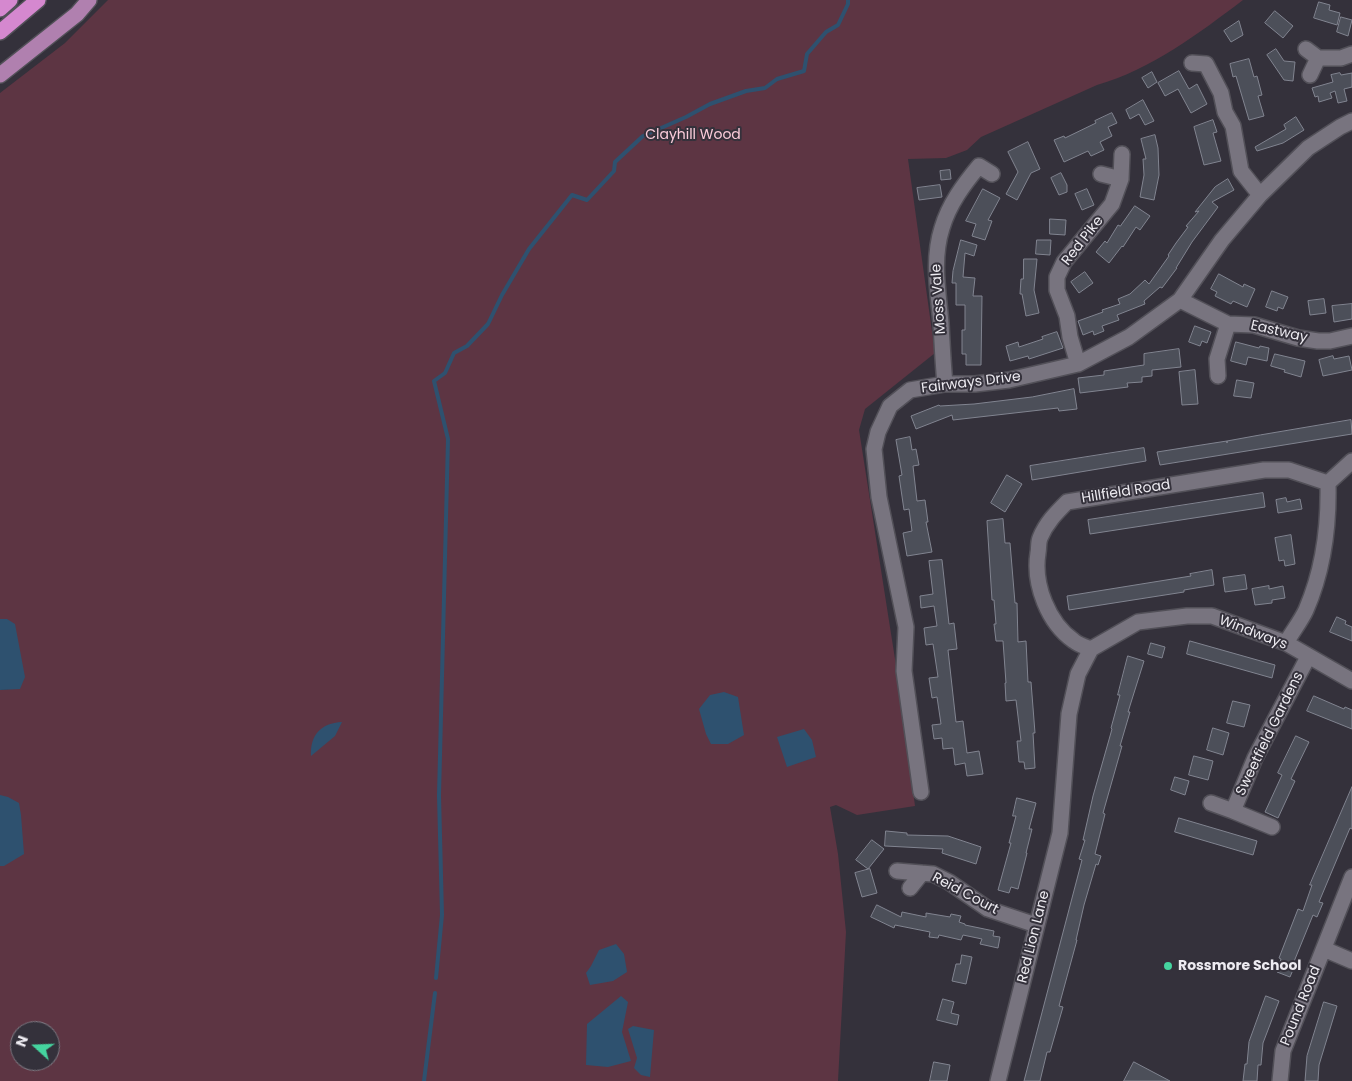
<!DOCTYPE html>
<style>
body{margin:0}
#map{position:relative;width:1352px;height:1081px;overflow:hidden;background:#34313b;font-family:Poppins,sans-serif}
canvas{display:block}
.north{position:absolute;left:10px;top:1021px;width:50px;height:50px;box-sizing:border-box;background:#34313b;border:1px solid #7e7b84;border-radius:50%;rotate:290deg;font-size:14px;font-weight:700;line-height:20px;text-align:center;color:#edebf1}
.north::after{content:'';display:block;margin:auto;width:18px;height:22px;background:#45d49f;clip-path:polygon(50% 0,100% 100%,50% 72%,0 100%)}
</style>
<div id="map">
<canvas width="1352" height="1081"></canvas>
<div class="north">N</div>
</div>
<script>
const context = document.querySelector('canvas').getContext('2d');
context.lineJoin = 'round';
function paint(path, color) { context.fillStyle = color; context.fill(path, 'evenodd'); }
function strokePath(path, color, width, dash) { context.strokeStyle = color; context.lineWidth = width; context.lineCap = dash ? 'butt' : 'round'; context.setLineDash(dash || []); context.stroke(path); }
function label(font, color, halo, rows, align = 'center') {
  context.font = font + ' Poppins,sans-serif'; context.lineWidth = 4; context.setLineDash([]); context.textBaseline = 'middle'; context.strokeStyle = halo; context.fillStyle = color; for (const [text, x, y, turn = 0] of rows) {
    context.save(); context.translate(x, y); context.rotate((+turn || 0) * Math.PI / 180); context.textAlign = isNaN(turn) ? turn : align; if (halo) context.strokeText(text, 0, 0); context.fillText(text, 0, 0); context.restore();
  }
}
const green = new Path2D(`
 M108,0H1243C1198,34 1152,69 1097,85L981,137L967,150L946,158L908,159L935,353L865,409L859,430L898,678L915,806L857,815L836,805L830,807L838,854L846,932L838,1081H0V690L20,688L7,619H0V93L65,43ZM20,1031H50V1061H20Z`);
const water = new Path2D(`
 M0,619H7L15,624L25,677L20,689L0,690Z
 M724,692L738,697L744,735L728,744H711L706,734L699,709L710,695Z
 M342,722L335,736L311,756C310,735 321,723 342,722Z
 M804,729L812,740L816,757L787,767L777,737Z
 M0,795L8,797L19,803L21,815L24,854L4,866H0Z
 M616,944L624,954L627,972L613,981L590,985L586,973L591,966L599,950Z
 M621,996L628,1002L622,1032L631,1061L608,1067L586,1065L587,1024Z
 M633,1026L654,1030L650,1077L641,1075L634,1068L637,1058L628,1029Z`);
const stream = new Path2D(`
 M436,978L442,915L439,795L448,439L434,381L445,373L454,353L467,346L488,324L502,295L529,249L572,195L587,200L614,171L615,162L643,136L686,117L710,104L746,91L765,88L777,79L804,71L807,54L826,32L838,25L848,4V0
 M424,1081L435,993`);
const building = new Path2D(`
 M1319,2L1330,5L1329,10L1340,13L1337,25L1314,18Z
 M1275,11L1293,26L1283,38L1265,23Z
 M1341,17L1352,20L1348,36L1337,32Z
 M1239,21L1243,35L1231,42L1224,31Z
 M1276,49L1284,61L1295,62L1293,81L1284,80L1267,55Z
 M1249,59L1254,77L1257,76L1262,95L1258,96L1264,116L1249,120L1236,76L1233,77L1230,64Z
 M1179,71L1189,89L1197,84L1207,104L1191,113L1178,89L1165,96L1158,83Z
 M1152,72L1157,82L1148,88L1142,78Z
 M1340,73L1341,75L1352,73V87L1344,89L1347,101L1338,103L1335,91L1330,93L1332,98L1319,102L1318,96L1315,97L1312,88L1333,82L1331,75Z
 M1143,100L1154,121L1145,125L1139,114L1130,119L1126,110Z
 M1112,113L1117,123L1108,127L1112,136L1100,142L1104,150L1091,156L1088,151L1064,162L1054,140L1064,136L1065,138L1096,123L1095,121Z
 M1296,117L1304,130L1283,143L1257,151L1255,147L1286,129L1284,125Z
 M1213,120L1217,132L1213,133L1221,161L1204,165L1194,127Z
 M1155,135L1158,148L1159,175L1154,200L1140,197L1144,175L1143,159H1146L1141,139Z
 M1028,142L1040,169L1031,173L1017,200L1006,194L1018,172L1008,152Z
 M950,170L951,179L941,180L940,171Z
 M1061,173L1067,185V192L1059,195L1051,178Z
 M1228,179L1234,190L1212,202L1218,207L1192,242L1176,268H1177L1162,288L1160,287L1144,301L1145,304L1117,315L1119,320L1102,326L1104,331L1094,335L1093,331L1083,335L1078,321L1103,312L1102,310L1120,304L1118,299L1130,294L1145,280L1149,284L1169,256L1168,255L1176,243L1188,227L1186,226L1199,211L1195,212L1215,187Z
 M940,185L942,197L919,200L917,188Z
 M983,189L1000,198L988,220L992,221L985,240L972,236L976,224L966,221Z
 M1087,189L1094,205L1082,210L1075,194Z
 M1135,206L1150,216L1140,230L1136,227L1123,247L1122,246L1109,263L1096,252L1105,241L1107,243L1118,225L1120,226Z
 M1050,219L1066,220L1065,235L1050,234Z
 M961,240L977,245L974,256L965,253L963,277L975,278L973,296H982L981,365H966V354H962V330H965V305H956V283H952L953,271Z
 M1037,240H1051L1050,255L1036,254Z
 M1024,259H1037L1034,290L1039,313L1026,316L1022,294H1020L1021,279H1023Z
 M1085,272L1093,283L1079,293L1071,282Z
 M1219,274L1243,287L1244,284L1255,289L1247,307L1233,301L1231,304L1215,296L1217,292L1211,289Z
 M1272,291L1288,297L1283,309L1278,307L1277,311L1266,307Z
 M1324,299L1326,313L1310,315L1308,301Z
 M1352,304V319L1334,322L1332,306Z
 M1195,326L1211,332L1207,343L1202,341L1200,346L1189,342Z
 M1057,332L1063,348L1029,359L1028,356L1010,361L1006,346L1018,342L1019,347L1043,339L1042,337Z
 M1236,342L1259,348L1260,346L1269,348L1267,361L1248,357L1246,365L1231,361Z
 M1179,349L1181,367L1152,370V376L1142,377V382L1127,383L1128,387L1080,393L1078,378L1104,375V371L1144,365V354Z
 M1275,354L1305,361L1301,377L1284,372L1285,370L1271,366Z
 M1333,356L1334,359L1349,356L1352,370L1323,376L1319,360Z
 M1195,370L1198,404L1182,405L1179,372Z
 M1237,380L1254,383L1251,398L1234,396Z
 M1074,389L1077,409L1059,411L1058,408L953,420L952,415L916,429L911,416L939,405L940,406L974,404L1032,397Z
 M1351,420L1352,434L1160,465L1157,452L1214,443L1227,441V443V441L1260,435Z
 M910,437L912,450L916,449L919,465L913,466L917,501L925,500L928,522H926L932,552L907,556L903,533L912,531L909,509L904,510L899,476L902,475L896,440Z
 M1144,448L1146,461L1032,480L1030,466Z
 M1007,475L1022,484L1005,512L991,503Z
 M1263,493L1265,507L1090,534L1088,520Z
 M1286,498L1287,502L1300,499L1302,509L1278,513L1276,500Z
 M1003,519L1005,543H1010L1015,603H1017L1018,642L1026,641L1028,682H1031L1035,733H1033L1035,768L1025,769L1024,762H1019L1017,741H1021L1016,700L1006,701L1005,683H1006L1003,641H996L994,624H996L994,600H992L987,521Z
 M1291,535L1295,564L1285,566L1284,560L1279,561L1275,538Z
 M942,560L949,624L954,623L957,649L948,650L956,722L963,721L967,753L979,751L983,774L967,776L965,763L955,765L953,748L943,749L942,738L934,739L932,725L941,724L937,697L932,698L929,678L938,677L933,644L926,645L924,628L937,626L934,606L921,608L920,596L933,594L929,561Z
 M1212,570L1214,585L1184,590V592L1069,610L1067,596L1191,576L1190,574Z
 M1245,575L1247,589L1225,592L1223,578Z
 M1269,586V589L1283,586L1285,598L1272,600V603L1255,605L1252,589Z
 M1337,617L1346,621L1345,624L1352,627V641L1330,632Z
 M1190,641L1275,665L1272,678L1187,654Z
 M1151,643L1165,647L1162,658L1148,654Z
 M1128,656L1144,661L1128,712H1130L1120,746H1122L1103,813L1105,814L1095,854L1101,856L1098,865L1096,864L1084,905L1076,940H1077L1059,1006L1063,1007L1050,1052H1047L1040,1081H1024L1082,860L1079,859L1085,840H1083L1093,796L1112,729L1111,728L1120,695H1118Z
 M1314,696L1344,709L1345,707L1352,710V729L1307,711Z
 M1233,701L1250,705L1244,727L1227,723Z
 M1213,728L1229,733L1223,755L1207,750Z
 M1296,736L1309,742L1291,779L1295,781L1278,818L1265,812L1282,775L1278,773Z
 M1194,756L1213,761L1208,780L1189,775Z
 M1175,777L1189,781L1185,795L1171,790Z
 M1352,787V829L1350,828L1319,902L1323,903L1317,917L1313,915L1293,964L1295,965L1290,977L1277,972L1281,959L1279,958L1298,909L1303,911L1312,885H1310Z
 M1017,798L1036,803L1029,829H1032L1026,853H1027L1018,889L1011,887L1009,893L998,890L1011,843H1009L1016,816H1013Z
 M1179,818L1257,841L1253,855L1175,832Z
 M886,831L907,833V835L948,836L981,847L976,864L942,853L943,849L885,846Z
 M872,840L884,849L868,869L856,860Z
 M870,869L877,893L862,897L855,873Z
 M877,905L901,917L902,912L926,917V913L950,917L951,914L961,916L959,922L965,924V925L994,931L993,936L1000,937L998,948L980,944L982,939L963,935L961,940L939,935L938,938L929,937L930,932L895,925L894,928L871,917Z
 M962,955L972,957L966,984L952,981L956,964H960Z
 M1266,996L1279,1001L1263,1043L1261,1065H1258L1257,1081H1243L1245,1064H1247L1249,1042Z
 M943,999L954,1002L951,1013L959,1015L957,1025L937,1020Z
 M1324,1002L1337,1006L1319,1065L1318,1081H1305L1307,1056Z
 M934,1062L950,1065L947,1081H930Z
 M1134,1062L1170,1081H1124Z`);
const minor = new Path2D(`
 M1306,49L1318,58
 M1192,63L1206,64L1221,93L1225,112L1233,126L1241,171L1260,195
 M1310,75L1318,58H1341L1352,54
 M1101,174L1121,179
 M1180,300L1228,324L1254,325L1298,338L1318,341H1330L1352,336
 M1078,364L1070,337L1067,316L1057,290V277L1064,262L1112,204L1121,179L1122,154
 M1218,376L1217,359L1228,324
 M945,384C943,363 942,343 941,323C938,291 932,259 942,228C949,204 964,184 979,166L992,174
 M1286,643C1292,632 1301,621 1306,610C1323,571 1329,526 1328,483
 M1091,649C1086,647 1079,645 1074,641C1048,623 1033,584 1038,553C1039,548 1038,543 1040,538C1046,523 1056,513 1067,502L1264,470H1289L1328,483L1352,461
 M921,792L904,671L906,627L879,497L874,449L878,432L890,406L910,390L945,384H975L1009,380L1078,364L1129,337L1180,300L1222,240L1260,195L1308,148L1340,127L1352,121
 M1211,803L1233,811L1255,758L1308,657
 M1233,811L1272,827
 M897,871L933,874L949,882L988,909L1036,925
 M910,888L922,873
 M1324,949L1352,961
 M998,1081L1060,833L1069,714L1078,674L1091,649L1138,622L1187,616H1212L1286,643L1352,681
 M1280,1081L1283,1051L1352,877`);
const major = new Path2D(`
 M0,75L77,14L89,0`);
const highway = new Path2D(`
 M0,9L10,0
 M0,32L38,0`);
const markers = [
 [1168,966,5,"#45d49f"]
];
const parkNames = [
 ["Clayhill Wood",693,135]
];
const streetNames = [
 ["Red Pike",1083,241,-52],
 ["Moss Vale",939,299,-94],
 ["Eastway",1279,332,13],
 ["Fairways Drive",971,383,-7],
 ["Hillfield Road",1126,492,-9],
 ["Windways",1253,633,21],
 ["Sweetfield Gardens",1270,734,-64],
 ["Reid Court",965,894,28],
 ["Red Lion Lane",1034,937,-76],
 ["Pound Road",1301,1006,-68]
];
const poiNames = [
 ["Rossmore School",1178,966]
];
paint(green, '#5d3543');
paint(water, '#2e516f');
strokePath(stream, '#2e516f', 4);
paint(building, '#4c4f59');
strokePath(building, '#818490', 1);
strokePath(minor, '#525058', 18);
strokePath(major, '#525058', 18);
strokePath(highway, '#525058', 18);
strokePath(minor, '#78747f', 15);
strokePath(major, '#b080af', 15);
strokePath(highway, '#d588cf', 15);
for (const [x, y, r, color] of markers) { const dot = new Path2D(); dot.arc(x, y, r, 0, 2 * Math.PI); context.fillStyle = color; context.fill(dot); strokePath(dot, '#34313b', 2); }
label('14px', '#facbda', '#34313b', parkNames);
label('14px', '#edebf1', '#34313b', streetNames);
label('bold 14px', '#edebf1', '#34313b', poiNames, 'left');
</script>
